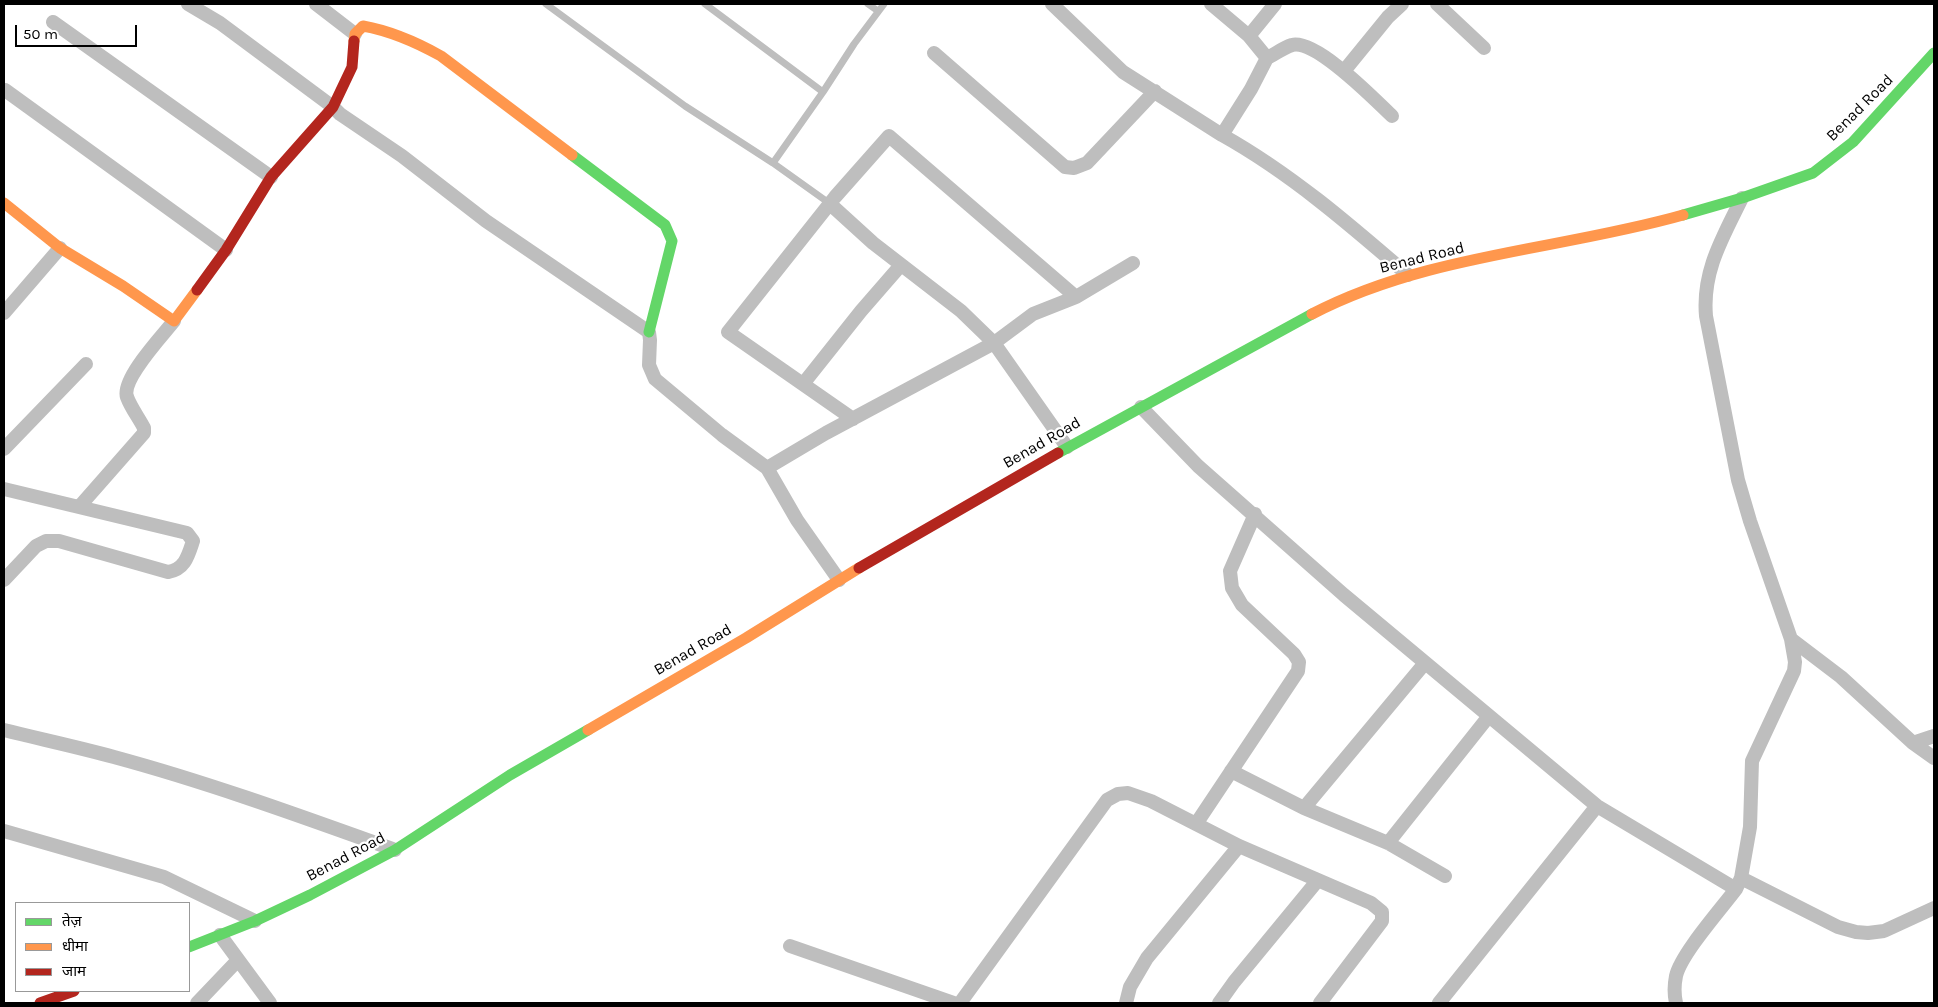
<!DOCTYPE html>
<meta charset="utf-8">
<style>
body{margin:0}
#map{position:relative;width:1938px;height:1007px;overflow:hidden;background:#fff;font-family:Karla,"Noto Sans Devanagari",sans-serif}
canvas{display:block}
.frame{position:absolute;inset:0;border:5px solid #000;pointer-events:none}
.legend{position:absolute;left:15px;top:902px;width:175px;height:90px;box-sizing:border-box;background:#fff;border:1px solid #999;margin:0;padding:6px 9px;list-style:none;font-size:15px;color:#000}
.legend li{display:flex;align-items:center;gap:10px;height:25px}
.legend b{width:25px;border:1px solid #999}
.scale{position:absolute;left:15px;top:25px;width:122px;height:22px;box-sizing:border-box;border:2px solid #000;border-top:0;padding-left:6px;font-size:15px;line-height:18px;white-space:nowrap;color:#000;-webkit-text-stroke:4px #fff;paint-order:stroke}
</style>
<div id="map">
<canvas width="1938" height="1007"></canvas>
<div class="frame"></div>
<ul class="legend">
<li><b style="height:6px;background:#63d668"></b>तेज़</li>
<li><b style="height:6px;background:#ff974d"></b>धीमा</li>
<li><b style="height:6px;background:#b3261e"></b>जाम</li>
</ul>
<div class="scale">50 m</div>
</div>
<script>
const context = document.querySelector('canvas').getContext('2d');
context.lineJoin = 'round';
function strokePath(path, color, width, dash) { context.strokeStyle = color; context.lineWidth = width; context.lineCap = dash ? 'butt' : 'round'; context.setLineDash(dash || []); context.stroke(path); }
function label(font, color, halo, rows, align = 'center') {
  context.font = font + ' Karla,sans-serif'; context.lineWidth = 4.5; context.setLineDash([]); context.textBaseline = 'middle'; context.strokeStyle = halo; context.fillStyle = color; for (const [text, x, y, turn = 0] of rows) {
    context.save(); context.translate(x, y); context.rotate((+turn || 0) * Math.PI / 180); context.textAlign = isNaN(turn) ? turn : align; if (halo) context.strokeText(text, 0, 0); context.fillText(text, 0, 0); context.restore();
  }
}
const lane = new Path2D(`
 M546,4L685,106L773,163L829,203
 M705,4L823,92
 M868,4L878,11
 M773,163L823,92L854,44L884,4`);
const street = new Path2D(`
 M188,4L220,23L333,107L340,114L402,156L486,221L649,332L650,340L649,365L655,379L722,435L767,468
 M316,4L355,34
 M1052,4L1123,72L1222,135
 M1211,4L1249,36L1267,58L1251,89L1222,135C1290,173 1349,224 1408,275
 M1437,4L1484,48
 M53,22L271,177
 M1249,36L1275,4
 M934,53L1065,167L1074,168L1087,163L1155,91
 M1267,58C1275,54 1283,48 1292,45C1316,39 1374,99 1392,116
 M1344,71L1388,17L1402,4
 M5,90L226,250
 M829,203L873,243L961,311L994,343L826,433L767,468L797,520L839,580
 M4,313L60,248
 M803,384L861,311L901,265
 M1141,407L1198,466L1344,595L1597,806L1736,889
 M853,419L728,332L835,197L889,136L1076,297
 M1067,447L994,343L1033,314L1076,297L1133,263
 M4,449L86,364
 M4,489L187,533L193,541C188,556 185,569 168,572L59,541H46L36,546L4,580
 M79,507L144,433V428C139,418 131,408 127,397C121,379 163,335 174,321
 M1791,639L1841,677L1913,743L1934,736
 M4,730C40,739 78,747 114,757C210,783 303,817 395,850
 M1913,743L1934,758
 M1231,771L1304,808L1388,843L1445,876
 M1304,808L1425,663
 M1196,824L1298,671L1299,662L1294,654L1242,605L1232,588L1230,571L1255,514
 M4,831L164,877L255,921
 M1388,843L1489,716
 M1741,878L1838,927L1856,932L1868,933L1884,931L1934,908
 M220,935L270,1003
 M790,946L954,1003
 M197,1003L238,960
 M960,1003L1107,800L1118,794L1128,793L1151,801L1239,846L1371,903L1382,912V921L1320,1003
 M1126,1003L1130,987L1147,958L1239,846
 M1219,1003L1234,982L1318,880
 M1439,1003L1597,806
 M1676,1003C1674,994 1674,986 1676,976C1681,954 1721,909 1736,889L1741,878L1750,827L1752,761L1794,671L1795,662L1791,639L1750,521L1738,480L1706,316C1702,271 1723,237 1742,198`);
const fast = new Path2D(`
 M572,155L665,225L672,241L649,332
 M1683,215L1742,198L1813,173L1853,142L1934,53
 M1058,453L1312,314
 M189,947L255,921L310,895L395,850L510,775L588,730`);
const slow = new Path2D(`
 M354,41L355,34L363,26C391,31 416,42 441,56L572,155
 M4,203L60,248L123,286L174,321L197,290
 M1312,314C1427,254 1560,250 1683,215
 M588,730L746,638L859,568`);
const jam = new Path2D(`
 M197,290L226,250L271,177L333,107L352,67L354,41
 M859,568L1058,453
 M40,1003L74,991`);
const streetNames = [
 ["Benad Road",1860,108,-45],
 ["Benad Road",1422,258,-14],
 ["Benad Road",1042,443,-30],
 ["Benad Road",693,650,-30],
 ["Benad Road",346,857,-28]
];
strokePath(lane, '#bebebe', 7);
strokePath(street, '#bebebe', 14);
strokePath(fast, '#63d668', 11);
strokePath(slow, '#ff974d', 11);
strokePath(jam, '#b3261e', 11);
label('16px', '#000', '#fff', streetNames);
</script>
